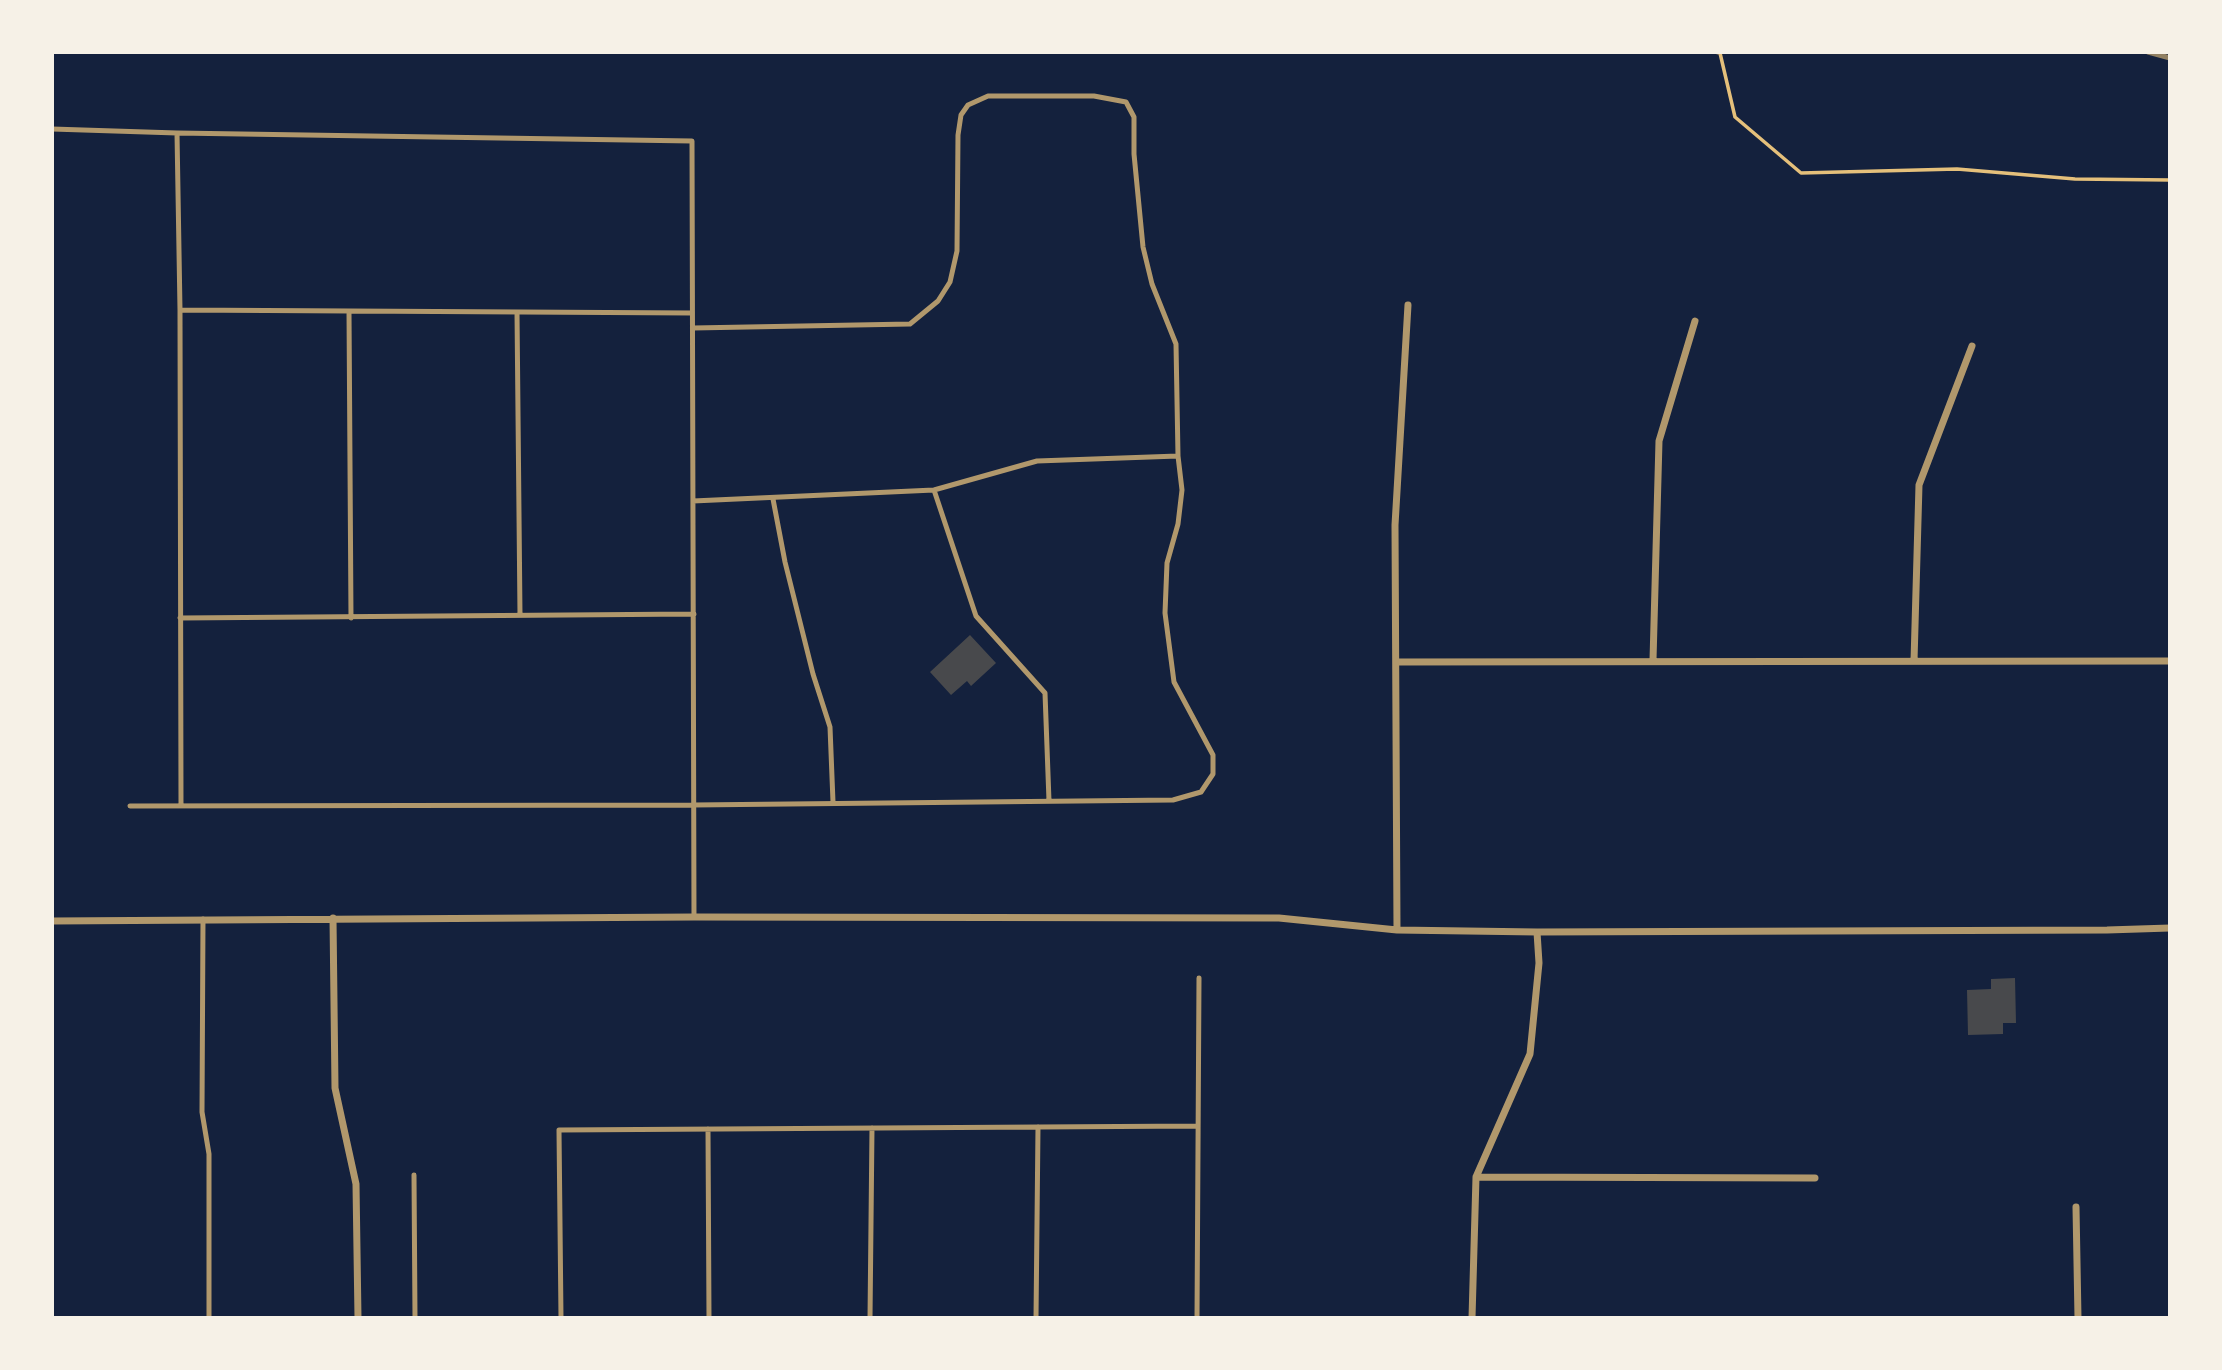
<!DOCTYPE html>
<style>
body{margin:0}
#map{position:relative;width:2222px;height:1370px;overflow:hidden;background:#14213d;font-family:"DejaVu Sans",sans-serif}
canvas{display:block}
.frame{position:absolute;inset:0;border:54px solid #f6f1e7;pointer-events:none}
</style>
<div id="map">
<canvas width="2222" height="1370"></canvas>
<div class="frame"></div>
</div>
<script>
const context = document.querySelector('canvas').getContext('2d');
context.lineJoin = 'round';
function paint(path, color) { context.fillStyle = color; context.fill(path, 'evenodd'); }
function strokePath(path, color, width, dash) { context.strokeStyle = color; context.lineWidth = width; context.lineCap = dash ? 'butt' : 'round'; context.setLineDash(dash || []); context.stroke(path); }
const building = new Path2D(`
 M970,635L996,663L971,686L967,681L951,695L930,672Z
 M2015,978L2016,1023H2003V1034L1968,1035L1967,990L1991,989V979Z`);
const path = new Path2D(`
 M1715,52L1720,53L1735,117L1801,173L1957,169L2075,179L2170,180`);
const service = new Path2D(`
 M52,129L177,133L692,141L694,917
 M177,133L180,310L181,806
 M180,310L692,313
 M349,311L351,618
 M517,312L520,615
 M934,490L976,616L1045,693L1049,801
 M773,499L785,562L813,674L830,727L833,802
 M693,501L934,490L1037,461L1178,456
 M180,618L694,614
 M130,806L693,805L1173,800L1201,792L1213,774V755L1174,682L1165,613L1167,563L1178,524L1182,490L1178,456L1176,344L1152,284L1143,247L1134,154V117L1126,102L1094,96H988L968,105L961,115L958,135L957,251L950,282L938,301L910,324L693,328
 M203,919L202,1112L209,1154V1318
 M708,1129L709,1318
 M414,1175L415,1318
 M561,1318L559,1130L1198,1126
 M870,1318L872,1128
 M1036,1318L1038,1127
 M1197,1318L1199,978`);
const minor = new Path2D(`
 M1653,660L1659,441L1695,321
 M1914,661L1919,485L1972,346
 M1396,662L2170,661
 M333,918L335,1088L356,1184L358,1318
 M52,921L694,917L1279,918L1397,930L1537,932L2107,930L2170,928
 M1397,930L1395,525L1408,305
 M1476,1177L1815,1178
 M2076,1207L2078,1318
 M1472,1318L1476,1177L1530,1054L1539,963L1537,932`);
const rail = new Path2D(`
 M2148,52L2170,58`);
paint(building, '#48494c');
strokePath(path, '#e5c07b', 3.5);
strokePath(service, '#b1986c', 5);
strokePath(minor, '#b1986c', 7);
strokePath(rail, '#918062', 5);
</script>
